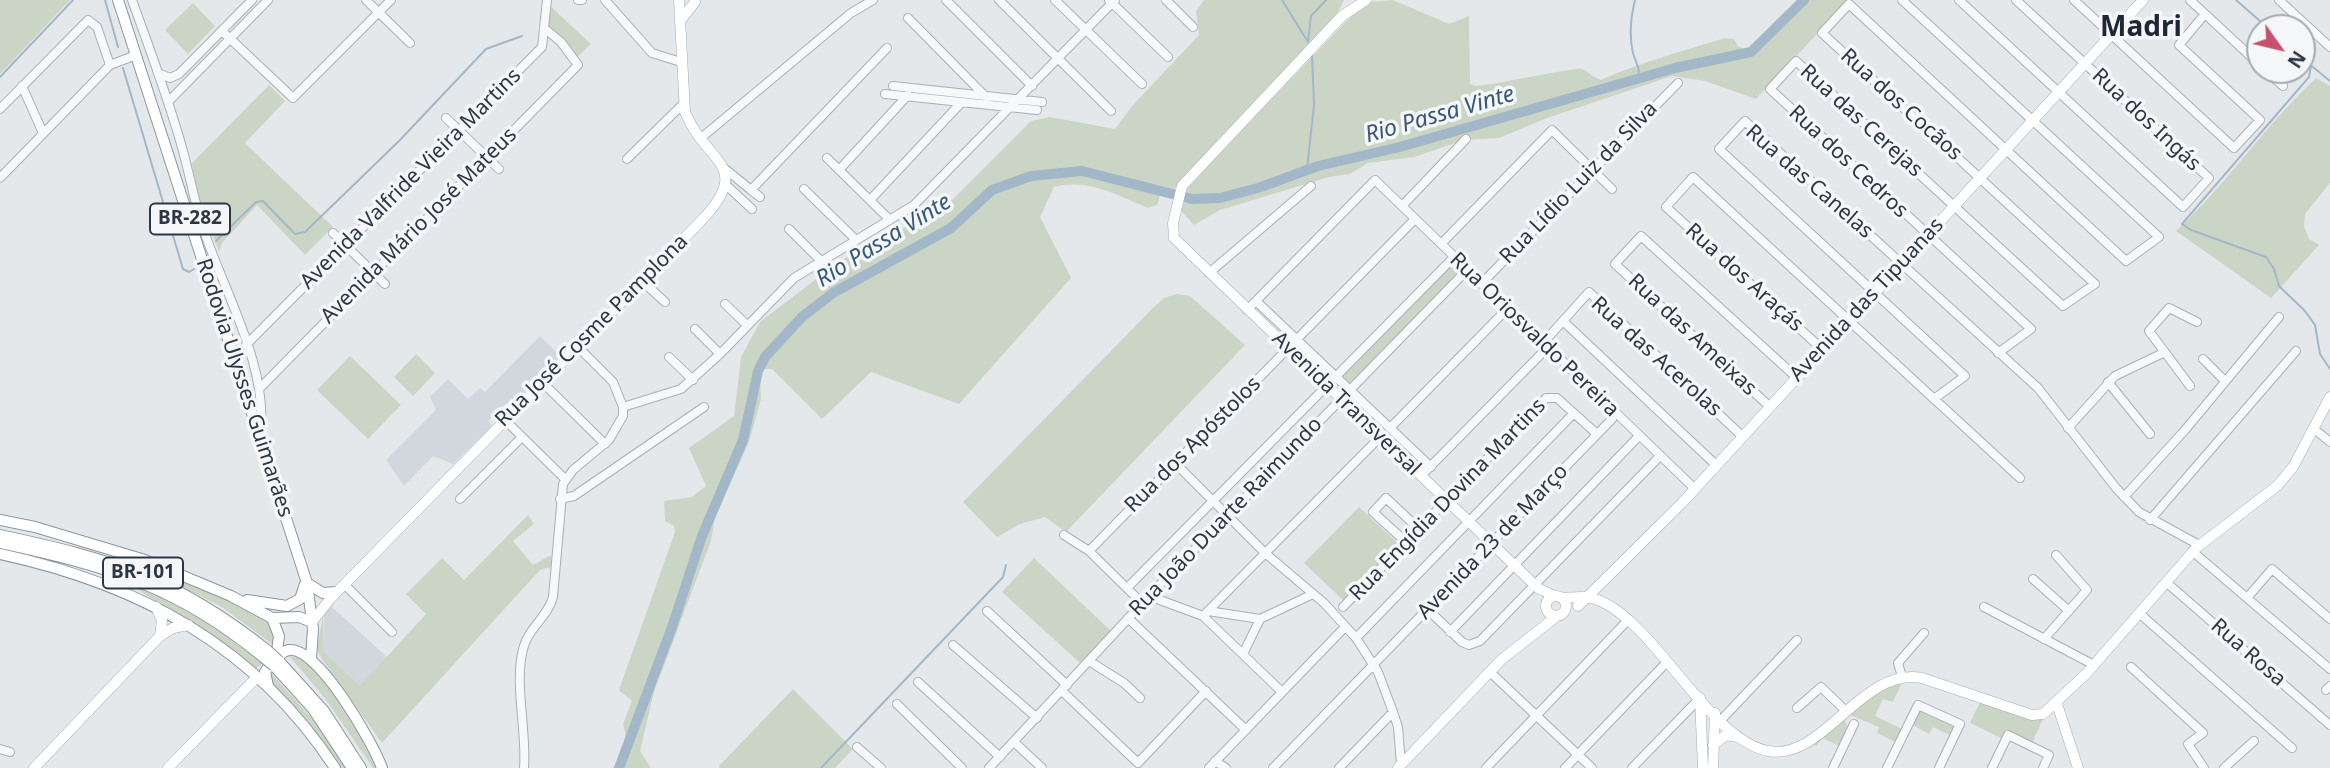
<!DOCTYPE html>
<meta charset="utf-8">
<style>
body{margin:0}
#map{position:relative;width:2330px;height:768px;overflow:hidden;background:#e4e8eb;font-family:"Noto Sans",sans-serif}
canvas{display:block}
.north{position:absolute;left:2246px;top:14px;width:70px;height:70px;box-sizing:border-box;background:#f4f6f8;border:2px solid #a4aab0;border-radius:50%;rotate:124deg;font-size:19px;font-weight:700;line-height:28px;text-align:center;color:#2c3743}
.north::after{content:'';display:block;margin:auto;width:24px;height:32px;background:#c8516e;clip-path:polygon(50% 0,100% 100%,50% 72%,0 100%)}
</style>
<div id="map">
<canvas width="2330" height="768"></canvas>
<div class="north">N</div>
</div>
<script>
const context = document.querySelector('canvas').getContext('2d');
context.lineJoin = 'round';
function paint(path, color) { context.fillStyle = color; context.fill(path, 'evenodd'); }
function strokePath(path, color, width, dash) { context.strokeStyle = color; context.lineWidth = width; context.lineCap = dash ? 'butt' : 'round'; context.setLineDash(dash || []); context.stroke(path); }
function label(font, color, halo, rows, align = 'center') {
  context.font = font + ' "Noto Sans",sans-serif'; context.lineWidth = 7; context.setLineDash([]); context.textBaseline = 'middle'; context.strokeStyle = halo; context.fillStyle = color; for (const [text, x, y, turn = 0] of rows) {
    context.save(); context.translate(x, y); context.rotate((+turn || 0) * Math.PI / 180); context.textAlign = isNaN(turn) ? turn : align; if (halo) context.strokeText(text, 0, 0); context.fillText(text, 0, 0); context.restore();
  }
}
const built = new Path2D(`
 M540,336L560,356L510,406L506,403L488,421L492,426L453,464L433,456L404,486L386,460L436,410L430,397L448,379L468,399L480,388L485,392Z
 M331,606L387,657L360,687L324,652V615Z`);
const green = new Path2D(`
 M0,0H70L0,74Z
 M1204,0H1344L1337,14L1174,189L1161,192L1157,205L1148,208C1117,195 1087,178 1054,187L1040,217L1071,278L959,404L871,372L822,419L772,369H764L760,375L761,399L749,442L715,518L711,541L654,692L640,751L651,768H613C623,752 629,743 623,724L632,701L619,690L675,532L674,526L665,521L664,501L692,497L706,486L689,448L734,416L741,357L760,322L841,260L874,247L915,221L944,208L1031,121L1050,117L1115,129L1132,106L1199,35L1196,11Z
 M1393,0L1449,24L1469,16L1470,84L1476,86C1494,85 1576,67 1582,69C1589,72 1594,78 1601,80C1641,62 1683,51 1725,38L1734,39L1738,46L1751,52L1798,0H1849L1756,99L1705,81L1672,76L1547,118L1499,138L1464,140L1414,157L1368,163L1350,174L1329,177L1220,210L1194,225L1181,211L1188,186L1360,7L1369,2Z
 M193,3L215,26L188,54L165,30Z
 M549,5L591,44L577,57L546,27Z
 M2316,78L2330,86V183L2305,214L2304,226L2309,239L2319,245L2271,298L2176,231C2227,184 2265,125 2316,78Z
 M269,85L285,101L245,143L333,227L305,255L257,205L222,243L219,252L196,188L192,163Z
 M1453,261L1463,271L1350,385L1340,376Z
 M1177,294L1190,296L1245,345L1066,532L1045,517L1020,524L997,537L963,502L1154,307L1164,298Z
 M416,354L435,373L413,396L394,377Z
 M350,356L401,405L368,439L317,390Z
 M1359,507L1399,544L1344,601L1304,563Z
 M528,515L534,524L513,541L533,565L551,555V567L540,570L382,743L321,658L317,648L323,616L324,652L360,686L426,614L406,594L442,558L464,580Z
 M1034,558L1111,631L1080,663L1002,592Z
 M146,566L247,609L275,628L276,647L222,607L145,568Z
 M124,580C175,601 220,629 263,663L256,669Z
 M289,656L310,660L355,722L378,768H373L324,697Z
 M270,672L320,727L345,768H338L267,679Z
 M1904,678L1893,702L1883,699L1875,716L1902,729L1895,742L1877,733L1879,727L1850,715L1845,720L1848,729L1840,746L1822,738L1817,746L1810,743L1879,687Z
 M793,689L853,749L835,768H720L719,766Z
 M1981,700L2044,717L2032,743L2007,730L2001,738L1970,723Z
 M1922,708L1955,724L1950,735L1933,727L1929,734L1911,724Z`);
const stream = new Path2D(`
 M105,0L118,47
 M1282,0L1308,42
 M1635,0C1631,16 1629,36 1633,53C1636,64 1642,70 1637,81
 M2236,0L2268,28
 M1308,42L1311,16L1326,0
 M2302,58L2330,81
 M2311,66L2309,77L2182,224L2191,230L2266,257L2274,269L2279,286L2305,311L2315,325L2320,354L2330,369
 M123,68L183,269L189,272L194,269
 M0,77L73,0
 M1307,169L1314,105L1312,55
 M216,241L256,202L263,201L295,234L305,232L399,141L486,49L522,36
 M821,768L1003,577L1006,565`);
const river = new Path2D(`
 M619,768L672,627L702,536L743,440L758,371L765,357L802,317L833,293L951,228L992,190L1031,176L1082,171L1192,199L1220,198L1258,188L1318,166L1400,147L1675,68L1751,52L1804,0`);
const minor = new Path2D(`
 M132,0C150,50 169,100 183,151C190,177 195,203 203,228C224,292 270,369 260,436
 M366,0L410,43
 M578,0H582
 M605,0L652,53L681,62
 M946,0L1032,86
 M999,0L1111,111
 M1055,0L1142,84
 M1109,0L1168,57
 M1166,0L1193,27
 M1902,0L2159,237L2126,261L1849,4L1822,33L2095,284L2063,306L1796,61L1770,89L2031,329L1998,353
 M1959,0L2183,207L2209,178L2016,0
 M2074,0L2234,148L2260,120L2179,45L2205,14
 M2190,0L2260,65
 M2279,0L2330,47
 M908,18L986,97
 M222,31L293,98L391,0
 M2265,70L2283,86
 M158,73L170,78L179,74L252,0
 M22,86L43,133
 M893,86L1042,102
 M885,94L1037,110
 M168,102L268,0
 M0,109L88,20L97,27L110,65
 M446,118L499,169
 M701,138L851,13L873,0
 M827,158L890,220
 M627,159L684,103
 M724,168L751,190L887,48
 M839,170L908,95
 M0,178L110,65L136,55
 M725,184L752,209
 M804,189L856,240
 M751,190L760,197
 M870,200L960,104
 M1402,206L1466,139
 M789,229L821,261
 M333,233L385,284
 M1441,244L1552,130L1612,189
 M1209,273L1311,186
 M642,281L665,302
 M1481,284L1678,83
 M1256,301L1431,467
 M725,304L747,325
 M1247,310L1375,180L1694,488
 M1563,321L1715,464
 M695,329L720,354
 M1543,343L1589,292L1742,436
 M246,345L542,47L547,0
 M1822,349L1666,207L1693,177L2020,478
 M669,357L693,380
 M2203,359L2224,380
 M541,381L605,444
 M2108,382L2150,434
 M2190,386L2149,331L2169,308L2197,322
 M260,388L578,65L561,42L544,28
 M1934,399L1965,376L1719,149L1745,121L2038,388L2116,488L2139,512L2199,545
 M1769,406L1615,264L1641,236L1796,377
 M623,407L681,389L720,354L794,278L914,205L1115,0
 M504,419L565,479
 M1390,428L1507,309
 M2068,428L2115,376L2163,353
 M2313,428L2330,442
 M1175,463L1265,553L1324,603L1356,638L1378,672L1393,712L1398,727L1401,765
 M1421,476L1547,348
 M2124,497L2185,430L2279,317
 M460,499L522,437
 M560,499L574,496L704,407
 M2150,520L2296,351
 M1064,535L1089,551L1142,603
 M1406,542L1373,512L1386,498L1419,529
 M1089,551L1415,219
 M2192,551L2330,669
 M2033,579L2069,611
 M2166,582L2330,725
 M344,584L392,632
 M1127,588L1454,257
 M1149,596L1203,616L1282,692
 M2247,598L2272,569L2330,619
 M1343,607L1546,398H1557L1597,434
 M1984,607L2094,665
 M1427,609L1462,642L1469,645L1480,641L1660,456
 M987,611L1067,685
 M1208,611L1260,619L1313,594
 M2139,613L2292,748
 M1203,616L1380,437
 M1128,618L1246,730
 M1450,632L1639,436
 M1356,638L1574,413
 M2044,639L2087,590L2056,555
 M953,645L1037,718
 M1243,654L1260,619
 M1089,661L1124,683L1140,698
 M2131,667L2203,733L2188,744L2204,768
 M1490,672L1592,768
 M1902,677L1898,663L1924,633
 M918,682L1000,757
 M2326,690L2330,686
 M1062,691L1138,763L1206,691
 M897,704L962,768
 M1797,708L1821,687L1846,711
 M1721,720L1797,640
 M1014,742L1042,768
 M857,747L881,768
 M0,749L10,752
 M1215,761L1226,768
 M524,768C527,731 514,684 523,649C528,628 548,617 553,597L563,484L573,470L609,440L623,416V407L613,382L576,345
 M989,768L1149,596L1467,270
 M1209,768L1345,627
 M1273,768L1612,419
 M1339,768L1393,712
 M1486,768L1628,620
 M1565,768L1666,663
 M1632,768L1700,698
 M1833,768L1854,724
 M1887,768L1918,705L1960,724L1939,768
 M1992,768L2008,735L2049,755L2043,768
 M2224,768L2254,741`);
const major = new Path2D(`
 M1366,0L1342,16L1182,186L1173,223L1174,238L1539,589L1555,596
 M680,21L695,2
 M1546 606a10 10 0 1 1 20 0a10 10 0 1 1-20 0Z
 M1561,598C1572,598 1587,595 1598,600C1655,622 1709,740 1768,751C1823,762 1862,666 1922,678L2032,715L2043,714L2087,673L2196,548L2277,486L2293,467L2330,397
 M1578,606L1682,503L2143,0
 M156,607L162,621L160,636
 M312,622L330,599L699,223C756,165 706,164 685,112L679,0
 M1700,698L1703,768
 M2057,704L2078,768
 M1713,745L1726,735L1738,737
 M34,768L160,636L173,628L188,625
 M168,768L257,677
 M1398,768L1501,660L1557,616
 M1713,768L1715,713`);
const highway = new Path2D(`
 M118,0L307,583L313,629L311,659
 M0,520L35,527L145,560L231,596L272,618L299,617L312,622
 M0,535C112,559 177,578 268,651
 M0,543C106,566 178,586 263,657
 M0,554C139,584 255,646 335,768
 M307,583L323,593L336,592
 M247,600L287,606L300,599L305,584
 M272,618L279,636L277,651
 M279,661L324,711L361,768
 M274,666L313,709L352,768
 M268,686L265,672C269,665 279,652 289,650C318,646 373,743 382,768`);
const highwayBridge = new Path2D(`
 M268,651L279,661
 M263,657L274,666`);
const shields = [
 [190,219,80],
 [143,573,80]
];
const shieldNames = [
 ["BR-282",190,219],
 ["BR-101",143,573]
];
const streetNames = [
 ["Rua dos Cocãos",1901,105,42],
 ["Rua dos Ingás",2146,120,43],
 ["Rua das Cerejas",1861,121,42],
 ["Rua dos Cedros",1848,162,43],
 ["Avenida Valfride Vieira Martins",411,179,-45],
 ["Rua das Canelas",1809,182,41],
 ["Rua Lídio Luiz da Silva",1579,183,-46],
 ["Avenida Mário José Mateus",419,226,-45],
 ["Rua dos Araçás",1744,278,42],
 ["Avenida das Tipuanas",1867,300,-47],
 ["Rua José Cosme Pamplona",592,331,-45],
 ["Rua Oriosvaldo Pereira",1534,335,44],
 ["Rua das Ameixas",1692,335,43],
 ["Rua das Acerolas",1656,357,42],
 ["Rodovia Ulysses Guimarães",244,388,72],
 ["Avenida Transversal",1346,404,44],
 ["Rua dos Apóstolos",1193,445,-45],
 ["Rua Engídia Dovina Martins",1448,500,-46],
 ["Rua João Duarte Raimundo",1226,517,-46],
 ["Avenida 23 de Março",1493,542,-46],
 ["Rua Rosa",2248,653,41]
];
const waterNames = [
 ["Rio Passa Vinte",1440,115,-16],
 ["Rio Passa Vinte",884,241,-32]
];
const districtNames = [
 ["Madri",2141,28]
];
paint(built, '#d2d7dd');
paint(green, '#cbd5c6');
strokePath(stream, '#a2b8c9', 2);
strokePath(river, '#a2b8c9', 10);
strokePath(minor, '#a9afb5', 10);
strokePath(major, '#a4adb6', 11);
strokePath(highway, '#8c96a1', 12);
strokePath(minor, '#f7f8fa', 8);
strokePath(major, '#fff', 10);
strokePath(highway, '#fff', 10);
strokePath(highwayBridge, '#8c96a1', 12, []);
strokePath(highwayBridge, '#fff', 10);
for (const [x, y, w] of shields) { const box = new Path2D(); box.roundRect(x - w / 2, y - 15.5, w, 31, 5); context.fillStyle = '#f4f6f8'; context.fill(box); strokePath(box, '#2c3743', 2); }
label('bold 19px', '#2c3743', null, shieldNames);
label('21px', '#2c3743', '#f4f6f8', streetNames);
label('italic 23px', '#385975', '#f4f6f8', waterNames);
label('bold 28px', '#1e2834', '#f4f6f8', districtNames);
</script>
